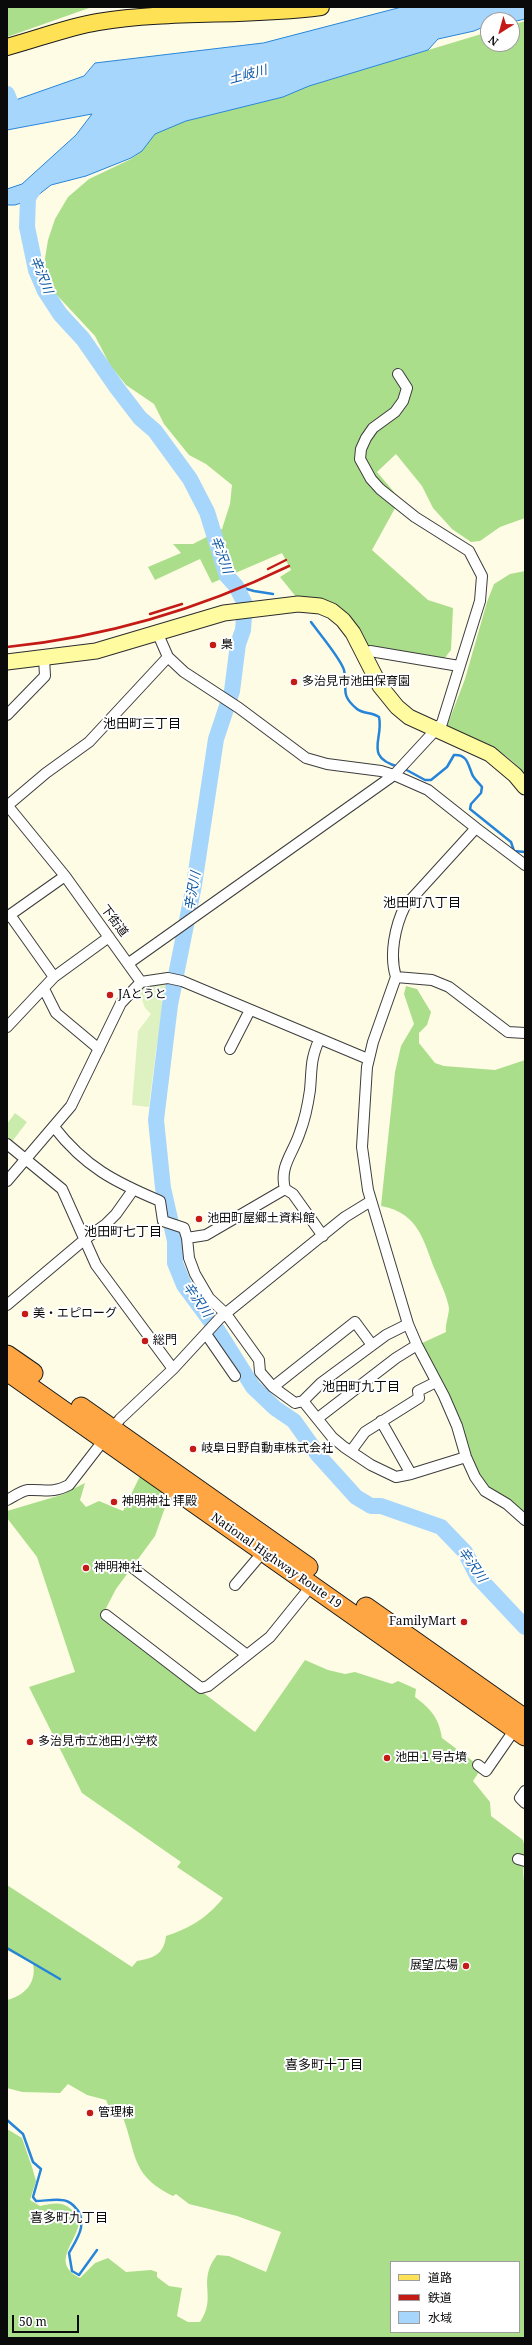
<!DOCTYPE html>
<meta charset="utf-8">
<style>
body{margin:0}
#map{position:relative;width:532px;height:2345px;overflow:hidden;background:#fffce6;font-family:"Noto Serif","Noto Sans JP",serif}
canvas{display:block}
.frame{position:absolute;inset:0;border:8px solid #0a0a0a;pointer-events:none}
.legend{position:absolute;left:390px;top:2261px;width:130px;height:72px;box-sizing:border-box;background:#fff;border:1px solid #9d9d9d;margin:0;padding:5px 7px;list-style:none;font-size:12px;color:#0a0a0a}
.legend li{display:flex;align-items:center;gap:8px;height:20px}
.legend b{width:20px;border:1px solid #9d9d9d}
.north{position:absolute;left:480px;top:12px;width:40px;height:40px;box-sizing:border-box;background:#fff;border:1px solid #9d9d9d;border-radius:50%;rotate:217deg;font-size:11px;font-weight:700;line-height:16px;text-align:center;color:#0a0a0a}
.north::after{content:'';display:block;margin:auto;width:14px;height:18px;background:#c41b17;clip-path:polygon(50% 0,100% 100%,50% 72%,0 100%)}
.scale{position:absolute;left:12px;top:2315px;width:67px;height:18px;box-sizing:border-box;border:2px solid #0a0a0a;border-top:0;padding-left:5px;font-size:12px;line-height:14px;white-space:nowrap;color:#0a0a0a;-webkit-text-stroke:3px #fff;paint-order:stroke}
</style>
<div id="map">
<canvas width="532" height="2345"></canvas>
<div class="frame"></div>
<ul class="legend">
<li><b style="height:5px;background:#ffe156"></b>道路</li>
<li><b style="height:5px;background:#c41b17"></b>鉄道</li>
<li><b style="height:11px;background:#a6d6fc"></b>水域</li>
</ul>
<div class="north">N</div>
<div class="scale">50 m</div>
</div>
<script>
const context = document.querySelector('canvas').getContext('2d');
context.lineJoin = 'round';
function paint(path, color) { context.fillStyle = color; context.fill(path, 'evenodd'); }
function strokePath(path, color, width, dash) { context.strokeStyle = color; context.lineWidth = width; context.lineCap = dash ? 'butt' : 'round'; context.setLineDash(dash || []); context.stroke(path); }
function label(font, color, halo, rows, align = 'center') {
  context.font = font + ' "Noto Serif","Noto Sans JP",serif'; context.lineWidth = 4; context.setLineDash([]); context.textBaseline = 'middle'; context.strokeStyle = halo; context.fillStyle = color; for (const [text, x, y, turn = 0] of rows) {
    context.save(); context.translate(x, y); context.rotate((+turn || 0) * Math.PI / 180); context.textAlign = isNaN(turn) ? turn : align; if (halo) context.strokeText(text, 0, 0); context.fillText(text, 0, 0); context.restore();
  }
}
const green = new Path2D(`
 M15,1113L27,1122L11,1143L7,1140V1124Z`);
const forest = new Path2D(`
 M7,7H92L7,37Z
 M525,21V518L500,527L480,541L471,542L452,529L433,508L422,486L396,454L377,472L400,499L372,550L428,600L453,608L451,650L440,664L370,651L358,627L297,598L280,577L291,570L282,553L212,583L200,559L155,580L148,567L181,553L173,544H193L222,529L230,504L232,485L206,464L189,455L164,424L154,404L126,385L110,365L95,336L54,292L46,272L45,258L48,240L55,219L68,197L89,179L131,159L142,151L155,134L186,121L283,97L309,86L488,32V44H512V25Z
 M525,571V774C505,749 475,739 447,726L465,679L487,602L494,584L510,574Z
 M406,986L417,989L431,1012L427,1025L419,1033V1043L435,1063L444,1066L495,1070L525,1060V1513L487,1488L469,1456L420,1344L446,1332C445,1324 449,1315 449,1308C447,1296 440,1282 435,1270C423,1240 419,1213 381,1206L395,1072L401,1046L414,1024L404,994Z
 M140,1476L169,1496L155,1536L116,1589L102,1616L255,1732L305,1660L328,1670L345,1674L355,1672L392,1684L398,1681L416,1689L415,1697C431,1709 439,1718 442,1738L474,1762L472,1767L479,1772L473,1781L490,1802L491,1816L523,1840C528,1855 520,1869 525,1884V2338H7V2129L22,2138L32,2167L36,2181L30,2200L40,2206C60,2201 70,2202 79,2221C78,2242 49,2262 80,2278L95,2263L108,2258L126,2272L151,2270L157,2272V2277L169,2286L182,2288L177,2316L188,2322H200C218,2296 196,2282 217,2255L229,2256L266,2272L281,2232L237,2216L189,2204L176,2194L173,2196C130,2175 137,2153 122,2115L110,2109L106,2100L87,2095L68,2084L60,2093L22,2092L7,2088V2000C24,1996 37,1983 33,1964L7,1950V1885L132,1967L137,1961C153,1958 164,1955 166,1936C190,1928 207,1918 223,1898L177,1867L181,1862L82,1793L29,1687L75,1672L37,1557L7,1518V1511L61,1495L85,1483L80,1500L86,1507L99,1501L123,1511ZM391,2262H519V2332H391Z`);
const pitch = new Path2D(`
 M161,983H169L156,1050L149,1107L132,1105L138,1031L151,1014L145,1008L138,989Z`);
const water = new Path2D(`
 M402,7H525V19L512,22V20H488V25L474,31L438,39L428,50L309,86L283,97L186,121L155,134L142,151L131,158L86,176L51,185L33,199L15,205H7V189L22,184L76,135L92,114L7,130V103L84,76L95,63L263,43Z`);
const stream = new Path2D(`
 M236,586L254,591L273,594
 M311,622C319,633 341,659 344,670C349,688 338,693 357,709C363,714 372,712 379,717C384,739 363,757 399,767
 M403,768L425,780H431L447,767L454,755C467,754 468,764 472,774C474,779 479,783 482,787L481,793L471,804L470,809L511,842L514,851L525,852
 M7,1948L60,1979
 M7,2120L23,2134L33,2162L41,2169L33,2197L36,2201C44,2201 53,2199 61,2200C67,2200 70,2202 74,2206C90,2221 77,2239 69,2253L72,2271L79,2275L97,2250`);
const river = new Path2D(`
 M7,94L16,116
 M37,183L28,198L27,227L36,270L45,291L60,314L83,339L117,388L140,418L155,431L190,479L207,512L227,576L236,586L245,604L243,630L238,644L232,691L216,739L194,885L170,1005L156,1120L163,1188L175,1241V1263L184,1285L218,1331L253,1387L275,1408L294,1421L319,1456L356,1497L371,1506H381L441,1527L465,1552L478,1577L525,1627`);
const street = new Path2D(`
 M363,654L370,651L459,666
 M168,657L184,672L239,708L306,758L327,764L381,771L394,775L428,790L476,828L405,906C395,926 389,955 396,977L373,1042L367,1067L362,1147L368,1190L408,1324L417,1345L444,1396L457,1426L466,1457L475,1477L485,1491L507,1504L525,1520
 M7,715L45,676L44,658
 M7,805L65,876L141,982
 M7,806L46,773L89,742L168,657L157,632
 M476,828L525,865
 M10,915L54,977
 M7,917L65,876
 M129,963L394,775L442,723L480,601L482,576L469,551L415,517L380,489L371,479L360,459L361,449L366,438L373,428L395,412L403,401L407,388L398,374
 M396,977L432,980L449,987L508,1032L525,1033
 M44,989L56,1013L99,1049
 M7,1027L54,977L109,937
 M319,1040C310,1061 312,1069 310,1090C308,1104 305,1119 300,1132C293,1154 279,1166 285,1189L206,1235L187,1238L189,1258L195,1274L209,1298L226,1314L259,1360L260,1372L273,1387L295,1403L303,1401L332,1437L344,1447L371,1465L396,1477L411,1474L381,1421
 M230,1049L250,1010
 M54,1127C85,1167 115,1182 160,1201L163,1221L184,1228L187,1238
 M7,1144L62,1189L96,1265L173,1369
 M7,1181L71,1106L121,1003L141,982L168,978L182,981L368,1059
 M285,1189L293,1194L323,1236
 M7,1305L84,1240L106,1224L116,1214L133,1190
 M206,1334L235,1376
 M273,1387L355,1322L372,1345
 M303,1401L321,1383L386,1335L408,1324
 M318,1418L396,1358L417,1345
 M351,1451L365,1432L419,1398L418,1391L436,1382
 M411,1474L466,1457
 M7,1500C13,1497 21,1491 28,1490C45,1489 51,1494 69,1485L120,1419L173,1369L220,1318L345,1217L371,1201
 M133,1568L247,1655
 M235,1585L263,1552
 M106,1615L201,1688L208,1686L270,1637L312,1585
 M478,1765L486,1771L515,1729
 M525,1791L520,1798L525,1803
 M518,1859L525,1861`);
const secondary = new Path2D(`
 M7,662L96,651L224,613L298,604L320,606L332,611L343,620L353,633L380,686L397,707L409,717L490,754L515,775L525,787`);
const primary = new Path2D(`
 M7,47C37,39 68,27 98,22C172,10 247,17 321,7`);
const highway = new Path2D(`
 M7,1355L33,1373
 M7,1371L525,1736
 M81,1407L308,1567
 M366,1607L525,1719`);
const rail = new Path2D(`
 M268,569L286,560
 M150,614L182,604
 M7,647C106,637 200,609 289,566`);
const markers = [
 [213,645,4,"#c41b17"],
 [294,682,4,"#c41b17"],
 [110,995,4,"#c41b17"],
 [199,1219,4,"#c41b17"],
 [25,1314,4,"#c41b17"],
 [145,1341,4,"#c41b17"],
 [193,1449,4,"#c41b17"],
 [114,1502,4,"#c41b17"],
 [86,1568,4,"#c41b17"],
 [464,1622,4,"#c41b17"],
 [30,1742,4,"#c41b17"],
 [387,1758,4,"#c41b17"],
 [466,1966,4,"#c41b17"],
 [90,2113,4,"#c41b17"]
];
const poiNames = [
 ["梟",221,645],
 ["多治見市池田保育園",302,682],
 ["JAとうと",118,995],
 ["池田町屋郷土資料館",207,1219],
 ["美・エピローグ",33,1314],
 ["総門",153,1341],
 ["岐阜日野自動車株式会社",201,1449],
 ["神明神社 拝殿",122,1502],
 ["神明神社",94,1568],
 ["FamilyMart",456,1622,"right"],
 ["多治見市立池田小学校",38,1742],
 ["池田１号古墳",395,1758],
 ["展望広場",458,1966,"right"],
 ["管理棟",98,2113]
];
const streetNames = [
 ["下街道",114,921,53],
 ["National Highway Route 19",276,1561,35]
];
const waterNames = [
 ["土岐川",248,75,-15],
 ["辛沢川",41,275,68],
 ["辛沢川",221,555,70],
 ["辛沢川",193,891,-80],
 ["辛沢川",197,1300,55],
 ["辛沢川",472,1565,55]
];
const neighbourhoodNames = [
 ["池田町三丁目",142,724],
 ["池田町八丁目",422,903],
 ["池田町七丁目",123,1232],
 ["池田町九丁目",361,1387],
 ["喜多町十丁目",324,2065],
 ["喜多町九丁目",69,2218]
];
paint(green, '#c9ecad');
paint(forest, '#abde8b');
paint(pitch, '#ddf2c0');
paint(water, '#a6d6fc');
strokePath(water, '#2785d9', 1);
strokePath(stream, '#2785d9', 2.5);
strokePath(river, '#a6d6fc', 16);
strokePath(street, '#3d3d3d', 12);
strokePath(secondary, '#2c2c2c', 17);
strokePath(primary, '#1b1b1b', 18);
strokePath(highway, '#1b1b1b', 21);
strokePath(street, '#fff', 10);
strokePath(secondary, '#fffba1', 15);
strokePath(primary, '#ffe156', 16);
strokePath(highway, '#ffa644', 19);
strokePath(rail, '#c41b17', 2.5);
for (const [x, y, r, color] of markers) { const dot = new Path2D(); dot.arc(x, y, r, 0, 2 * Math.PI); context.fillStyle = color; context.fill(dot); strokePath(dot, '#fff', 1.5); }
label('12px', '#0a0a0a', '#fff', poiNames, 'left');
label('12px', '#0a0a0a', '#fff', streetNames);
label('italic 13px', '#0a56a4', '#fff', waterNames);
label('13px', '#0a0a0a', '#fff', neighbourhoodNames);
</script>
